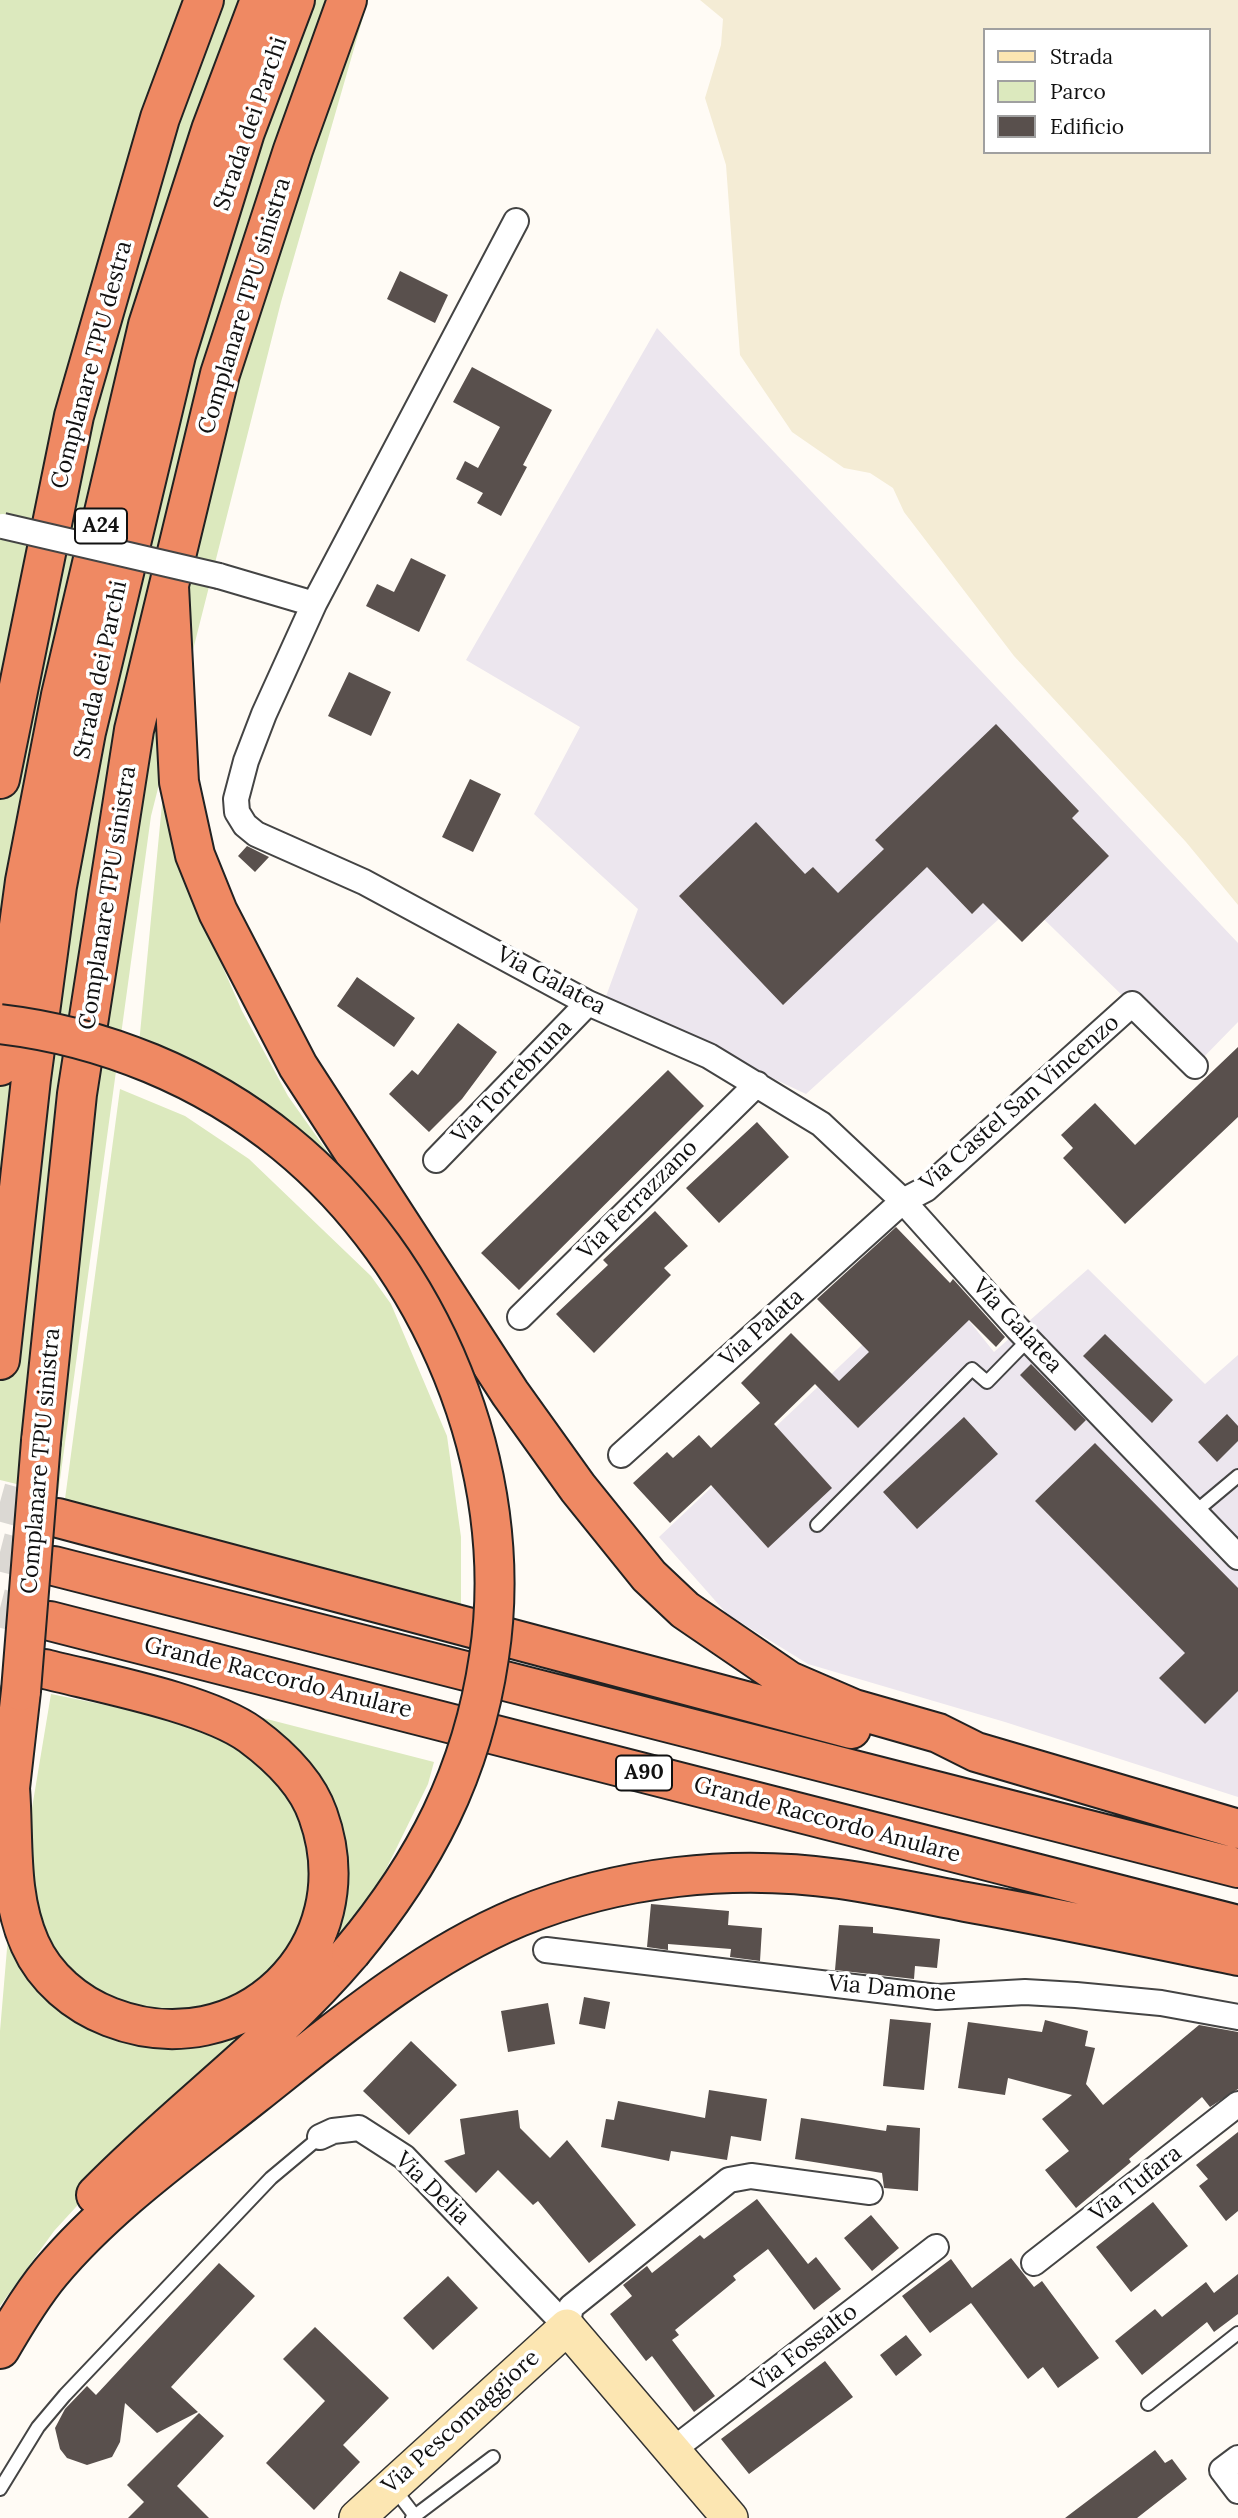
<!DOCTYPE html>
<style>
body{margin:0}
#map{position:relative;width:1238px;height:2518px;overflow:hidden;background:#fffbf5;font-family:Lora,serif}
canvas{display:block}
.legend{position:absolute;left:983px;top:28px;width:228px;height:126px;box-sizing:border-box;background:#fff;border:2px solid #a0a0a0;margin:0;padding:9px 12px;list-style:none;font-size:21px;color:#111}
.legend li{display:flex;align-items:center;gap:14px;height:35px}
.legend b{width:35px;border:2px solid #a0a0a0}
</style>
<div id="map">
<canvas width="1238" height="2518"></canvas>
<ul class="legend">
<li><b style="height:9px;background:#fce6b2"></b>Strada</li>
<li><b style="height:19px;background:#dce9be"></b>Parco</li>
<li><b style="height:19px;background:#59504d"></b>Edificio</li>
</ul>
</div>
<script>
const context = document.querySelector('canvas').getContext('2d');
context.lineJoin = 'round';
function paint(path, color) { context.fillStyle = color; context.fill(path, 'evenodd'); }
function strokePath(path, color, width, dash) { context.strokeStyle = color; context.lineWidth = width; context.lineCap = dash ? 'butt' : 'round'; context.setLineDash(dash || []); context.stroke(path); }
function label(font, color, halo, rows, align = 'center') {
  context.font = font + ' Lora,serif'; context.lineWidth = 7; context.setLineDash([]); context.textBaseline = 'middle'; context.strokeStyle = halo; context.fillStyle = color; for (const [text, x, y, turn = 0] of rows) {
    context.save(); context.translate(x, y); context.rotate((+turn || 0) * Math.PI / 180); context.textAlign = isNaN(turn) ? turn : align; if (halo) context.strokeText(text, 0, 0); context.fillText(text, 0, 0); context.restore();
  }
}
const industrial = new Path2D(`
 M657,328L1238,943V1022L1195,1066L1022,898L806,1094L605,999L638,909L534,814L580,727L466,660Z
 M1088,1269L1205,1384L1238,1355V1797L1005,1722L808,1664L727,1614L659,1537L934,1277L994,1352Z`);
const farmland = new Path2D(`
 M700,0H1238V905L1186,842L1014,656L904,512L893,488L870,473L844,468L792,432L740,355L726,165L705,98L721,45L723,19ZM984,30H1208V152H984Z`);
const green = new Path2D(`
 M0,0H368L281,302L151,816L58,1494L0,1480Z
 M164,783L177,863L242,1011L288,1096L356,1192L139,1044Z
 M120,1089L185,1116L249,1159L371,1276L391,1304L447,1436L461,1537V1612L65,1499Z
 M51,1694L184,1721L246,1746L311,1825L307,1929L264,1981L201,2011L142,2012L95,1993L59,1959L43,1931L29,1879L30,1820Z
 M220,1707L434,1762L428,1784L364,1914L108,2172L54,2231L0,2306V2031L8,1937L52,1996L254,2023L343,1846Z`);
const building = new Path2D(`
 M400,271L448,295L435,323L387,299Z
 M472,367L552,410L523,465L527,467L501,516L477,503L483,493L456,479L465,461L478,468L500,427L453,402Z
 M411,558L446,575L419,632L366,606L377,584L394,592Z
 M349,672L391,692L371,736L328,716Z
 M996,724L1079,811L1072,818L1109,856L1022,942L983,903L972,914L927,867L783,1005L679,896L756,822L805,874L813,867L838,893L884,849L875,840Z
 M470,779L501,794L473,852L442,837Z
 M247,846L269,857L255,872L238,856Z
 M357,977L415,1018L394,1047L337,1006Z
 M458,1023L497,1052L462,1099L429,1132L389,1094L412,1070L418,1075Z
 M1238,1047V1117L1125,1224L1063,1158L1073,1148L1061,1135L1095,1103L1135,1145Z
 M668,1070L704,1106L519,1290L481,1253Z
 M757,1122L789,1157L719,1223L686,1188Z
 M655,1211L688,1246L664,1268L671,1275L594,1353L556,1314L608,1265L603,1260Z
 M896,1227L950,1283L953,1279L1005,1337L996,1347L969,1320L858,1428L815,1384L774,1424L832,1488L768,1548L711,1485L670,1523L633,1483L667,1452L673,1458L699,1435L711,1448L760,1403L741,1383L791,1333L839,1381L869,1352L817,1299Z
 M1105,1334L1173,1400L1152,1423L1083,1356Z
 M1031,1364L1086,1420L1075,1431L1020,1375Z
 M1227,1414L1238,1426V1441L1217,1462L1198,1442Z
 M964,1417L998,1454L917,1529L883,1492Z
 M1095,1443L1238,1588V1691L1205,1724L1159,1678L1185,1653L1035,1501Z
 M651,1904L729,1911L728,1925L762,1928L760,1961L730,1957L731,1949L668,1944V1950L647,1947Z
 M839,1925L873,1927V1933L940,1939L937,1968L915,1966L914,1979L835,1970Z
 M584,1997L610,2002L605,2029L579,2024Z
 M548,2003L555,2044L508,2052L501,2011Z
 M890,2019L931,2023L924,2090L883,2086Z
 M1045,2020L1088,2031L1085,2046L1095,2048L1086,2084L1103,2105L1199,2025L1238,2032V2089L1210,2107L1202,2097L1129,2159L1131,2162L1076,2208L1045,2170L1069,2151L1042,2119L1072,2095L1008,2078L1005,2095L958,2088L968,2022L1042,2032Z
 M411,2041L457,2085L409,2135L363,2091Z
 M709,2090L767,2099L761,2141L731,2136L727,2160L671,2151L669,2161L601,2147L606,2119L614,2120L618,2101L705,2118Z
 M518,2110L520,2128L550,2158L567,2140L636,2225L589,2263L538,2201L533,2205L498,2170L476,2193L444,2161L465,2154L460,2119Z
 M801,2118L886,2131L887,2125L920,2128L918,2191L884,2188L882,2173L795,2159Z
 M1238,2132V2211L1226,2221L1199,2186L1208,2179L1196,2165Z
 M757,2199L808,2264L816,2257L841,2289L814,2310L768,2249L733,2276L736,2280L675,2330L679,2335L672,2340L715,2396L694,2412L652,2356L646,2361L610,2314L632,2296L623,2285L647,2266L652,2273L700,2235L704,2239Z
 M1153,2202L1188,2246L1131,2292L1096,2247Z
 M871,2215L899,2248L872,2271L844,2238Z
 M1011,2258L1034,2287L1042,2281L1099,2358L1058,2388L1043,2367L1028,2379L971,2303L930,2333L902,2296L951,2259L972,2288Z
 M219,2263L255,2296L171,2387L198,2412L157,2433L125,2403L120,2442L112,2457L87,2465L67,2458L60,2449L55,2428L65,2409L87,2386L96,2395Z
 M1238,2274V2314L1214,2332L1207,2322L1142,2375L1115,2341L1155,2309L1162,2317L1206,2282L1214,2293Z
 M448,2276L478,2308L433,2350L403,2318Z
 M315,2327L389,2398L343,2445L360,2462L314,2510L266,2463L325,2401L283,2359Z
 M906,2335L922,2355L896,2376L880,2355Z
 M825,2361L853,2397L749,2474L721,2439Z
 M199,2413L224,2436L177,2486L209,2518H128L144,2502L127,2485Z
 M1155,2450L1165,2463L1172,2459L1187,2479L1137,2518H1065Z`);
const highwayTunnel = new Path2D(`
 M0,1502L58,1518
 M0,1552L54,1566
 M0,1608L50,1621`);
const lane = new Path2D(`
 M1195,1512L1238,1476
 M817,1525L972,1369L987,1382L1028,1340
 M1148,2404L1238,2333
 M393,2487L415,2516
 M0,2489L38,2427L65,2395L271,2178L320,2137
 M412,2518L493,2457`);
const street = new Path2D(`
 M219,576L314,604L264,714L246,761L236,799L237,812L245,825L256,834L364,882L588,1003L709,1056L821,1124L903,1201L1018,1329L1238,1557
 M314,604L516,221
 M436,1160L588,1003
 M520,1317L757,1084
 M621,1455L903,1201L926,1189L1132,1004L1195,1066
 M546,1950L937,1997L1025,1992L1076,1995L1161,2003L1238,2017
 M320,2137L333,2131L359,2128L404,2157L567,2327
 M1034,2263L1238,2104
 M567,2327L571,2307L729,2180L751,2176L870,2192
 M674,2449L936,2247
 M1238,2458L1222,2470L1238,2491`);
const secondary = new Path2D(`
 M357,2518L567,2327L730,2518`);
const highway = new Path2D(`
 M169,586L179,782L195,855L218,912L298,1066L510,1393L578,1488L649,1576L685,1610L789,1681L854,1709L938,1733L976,1752L1238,1829
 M0,779L74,416L160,118L204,0
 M0,1066L25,881L61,695L148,325L211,130L260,0
 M0,1360L31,1079L57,886L86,732L176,355L245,132L295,0
 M41,1441L77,1094L134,730L220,374L293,150L347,0
 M58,1518L851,1729
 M54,1566L1238,1868
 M50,1621L1238,1925
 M10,1788C14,1840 8,1895 30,1944C45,1978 76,2004 110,2017C241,2068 366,1949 318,1815C307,1783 278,1755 251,1735C207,1703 100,1683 45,1669
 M4,1811L10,1788L21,1691
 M96,2195C178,2111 275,2042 351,1952
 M0,2349C15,2323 31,2296 51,2272C108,2204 185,2150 254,2095C336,2030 421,1958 519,1917C619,1876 733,1864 840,1879C882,1885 924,1894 966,1902C1057,1918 1147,1937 1238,1956`);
const streetBridge = new Path2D(`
 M3,526L219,576`);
const highwayBridge = new Path2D(`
 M0,1024C103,1036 204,1077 285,1143C431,1262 518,1468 489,1657C472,1773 425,1863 351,1952
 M21,1691L41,1441`);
const shields = [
 [101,526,52],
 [644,1773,56]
];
const shieldNames = [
 ["A24",101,526],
 ["A90",644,1773]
];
const streetNames = [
 ["Strada dei Parchi",251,124,-71],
 ["Complanare TPU sinistra",245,306,-73],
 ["Complanare TPU destra",92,365,-75],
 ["Strada dei Parchi",101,670,-78],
 ["Complanare TPU sinistra",108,898,-81],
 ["Via Galatea",551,981,28],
 ["Via Torrebruna",512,1082,-46],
 ["Via Castel San Vincenzo",1020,1103,-41],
 ["Via Ferrazzano",638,1200,-45],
 ["Via Galatea",1017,1326,47],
 ["Via Palata",762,1328,-42],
 ["Complanare TPU sinistra",41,1461,-85],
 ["Grande Raccordo Anulare",278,1678,14],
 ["Grande Raccordo Anulare",827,1820,15],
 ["Via Damone",892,1989,5],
 ["Via Tufara",1136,2184,-38],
 ["Via Delia",432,2189,44],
 ["Via Fossalto",805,2348,-38],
 ["Via Pescomaggiore",461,2422,-42]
];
paint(industrial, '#ece6ee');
paint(farmland, '#f4ecd5');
paint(green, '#dce9be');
paint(building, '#59504d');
strokePath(highwayTunnel, '#dbd8d3', 38, [38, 19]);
strokePath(lane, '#444', 16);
strokePath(street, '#444', 28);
strokePath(secondary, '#333', 38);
strokePath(highway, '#222', 42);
strokePath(lane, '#fff', 12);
strokePath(street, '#fff', 24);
strokePath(secondary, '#fce6b2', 35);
strokePath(highway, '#ef8963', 38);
strokePath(streetBridge, '#444', 28, []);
strokePath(highwayBridge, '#222', 42, []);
strokePath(streetBridge, '#fff', 24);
strokePath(highwayBridge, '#ef8963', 38);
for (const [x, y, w] of shields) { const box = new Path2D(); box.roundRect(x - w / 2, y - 17.5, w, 35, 5); context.fillStyle = '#fff'; context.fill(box); strokePath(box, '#111', 2); }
label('bold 21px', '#111', null, shieldNames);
label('23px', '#111', '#fff', streetNames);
</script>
